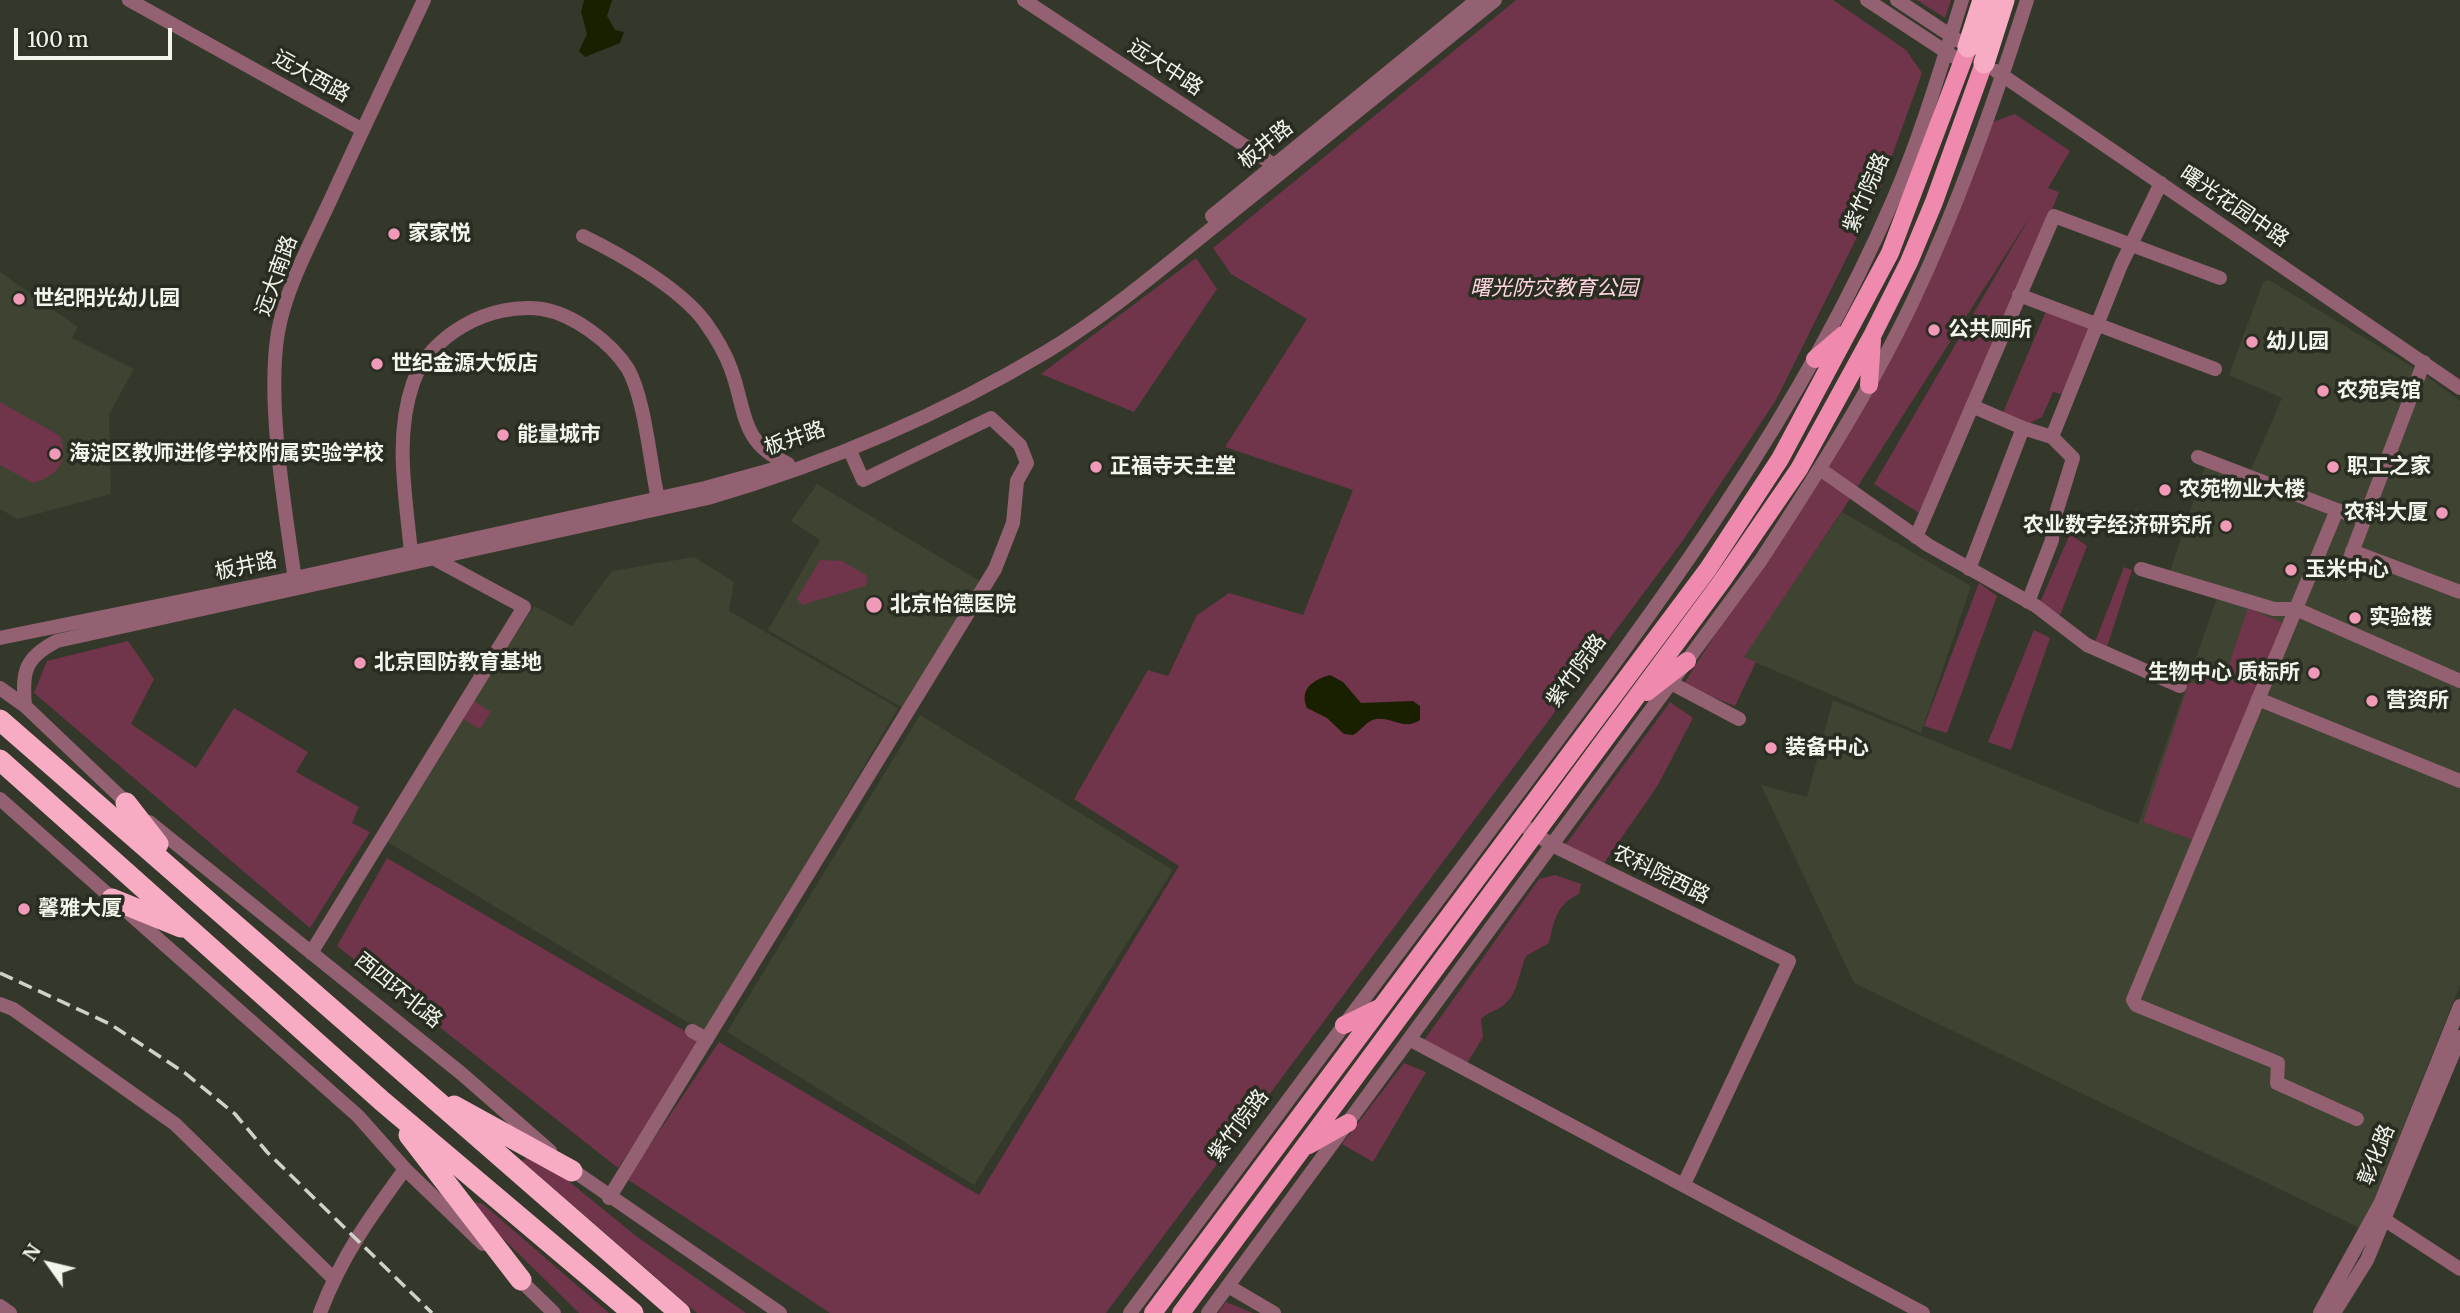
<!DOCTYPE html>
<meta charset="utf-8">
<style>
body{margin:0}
#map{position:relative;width:2460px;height:1313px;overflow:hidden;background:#33382b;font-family:Merriweather,serif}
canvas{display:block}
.north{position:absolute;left:14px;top:1229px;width:70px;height:70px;-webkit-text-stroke:5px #292d21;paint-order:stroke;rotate:304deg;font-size:19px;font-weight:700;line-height:28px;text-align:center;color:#f2f5ec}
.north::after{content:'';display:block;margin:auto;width:24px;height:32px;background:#f2f5ec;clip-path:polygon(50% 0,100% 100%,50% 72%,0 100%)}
.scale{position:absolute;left:14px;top:28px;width:158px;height:32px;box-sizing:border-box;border:4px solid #f2f5ec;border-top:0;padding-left:9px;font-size:21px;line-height:24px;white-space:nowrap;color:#f2f5ec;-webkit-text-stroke:5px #292d21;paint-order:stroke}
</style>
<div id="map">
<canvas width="2460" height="1313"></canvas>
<div class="north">N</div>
<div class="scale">100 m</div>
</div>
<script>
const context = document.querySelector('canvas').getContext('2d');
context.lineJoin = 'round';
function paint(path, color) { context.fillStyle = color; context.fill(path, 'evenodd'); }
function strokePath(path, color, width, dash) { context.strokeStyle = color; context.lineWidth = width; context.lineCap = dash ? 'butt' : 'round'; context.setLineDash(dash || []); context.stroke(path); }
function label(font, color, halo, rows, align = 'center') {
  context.font = font + ' Merriweather,"Noto Sans SC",serif'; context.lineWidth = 7; context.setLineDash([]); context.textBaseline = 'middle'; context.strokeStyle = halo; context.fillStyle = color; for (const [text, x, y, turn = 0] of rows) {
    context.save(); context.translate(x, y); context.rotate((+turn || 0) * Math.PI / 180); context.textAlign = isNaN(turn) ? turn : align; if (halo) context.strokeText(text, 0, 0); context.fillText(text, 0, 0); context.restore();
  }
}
const built = new Path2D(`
 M0,272L78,327L72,338L134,369L109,414L111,494L18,519L0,509Z
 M2269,280L2424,374L2460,401V985L2362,1229L1854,983L1761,785L1807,797L1833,700L2138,824L2218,595L2168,578L2207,460L2251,470L2282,398L2229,375L2263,282Z
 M817,484L980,581L903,708L768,630L820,540L791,521Z
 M1842,512L1971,586L1921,733L1743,657Z
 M694,557L734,582L729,611L898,708L707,1034L386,841L534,606L572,626L612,571Z
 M920,715L1173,870L974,1185L727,1032Z`);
const green = new Path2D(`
 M1516,0H1833L1906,50L1922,73L1877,197L1776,400L1684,539L1106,1313H830L627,1179L719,1042L979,1195L1179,866L1074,799L1148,670L1168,676L1197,615L1229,593L1303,615L1353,490L1225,447L1307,319L1231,274L1213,248Z
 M1917,0H1951L1945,18Z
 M2015,114L2070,151L2048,188L2059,192L2043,233L1919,513L1874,484L2031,215L1842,511L1744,657L1756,662L1735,706L1683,685L1820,469L1912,314L1993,122Z
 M1196,258L1217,289L1134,412L1041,374Z
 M2046,311L2093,328L2066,395L2053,392L2042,417L2028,424L2002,415Z
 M0,402L60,436C70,461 57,476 33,483L0,465Z
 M2070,534L2087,546L2059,618L2038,607Z
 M820,560L842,561L866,575L868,581L865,586L802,605L797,599Z
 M2124,567L2132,570L2107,647L2095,642Z
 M1979,583L1997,596L1947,733L1924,726Z
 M2248,608L2287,625L2194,840L2143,822L2189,682L2198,684L2201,673L2224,680Z
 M2034,630L2050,638L2011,750L1988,742Z
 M128,641L154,679L131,724L196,768L234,708L308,752L296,772L359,807L352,823L370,832L310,928L34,693L47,661Z
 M474,701L491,712L480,729L463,719Z
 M1670,702L1693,718L1658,785L1602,866L1563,848Z
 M387,858L702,1041L618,1168L337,946Z
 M1555,875L1581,884L1579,894C1557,904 1554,920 1549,943L1526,956C1519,971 1518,997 1501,1007C1493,1012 1488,1012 1481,1019L1483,1037L1466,1065L1422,1043L1539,879Z
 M1404,1063L1426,1072L1373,1162L1342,1144Z
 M531,1154L555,1170L636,1236L746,1313H697L522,1161Z
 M475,1202L483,1204L609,1313H579L474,1210Z
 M1226,1302L1253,1313H1218Z`);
const water = new Path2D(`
 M584,0H612L607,16L615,30L624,32L620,43L585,57L579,51L587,34L581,12Z
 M1330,675L1343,682L1361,703L1413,701L1420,706V720C1404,731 1393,717 1376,719C1366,721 1362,730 1353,735L1344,734L1327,718L1307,708C1299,689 1313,680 1330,675Z`);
const minor = new Path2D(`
 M129,0L363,130
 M1024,0L1280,169
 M1867,0L1954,57
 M1897,0L1959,41
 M1996,71L2460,388
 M1212,216L1477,0
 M583,236C620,254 680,288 705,322C715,336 725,352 731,369C747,412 739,442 788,464
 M2019,295L2215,369
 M1972,406L2023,428
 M2198,457L2337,510
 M1820,469L1928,545L2036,606L2087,645L2180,686
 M1916,537L2054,216L2220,278
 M2352,551L2460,592
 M411,553C406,497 394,438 413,383C430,334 491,302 542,309C573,314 611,342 628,369C645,399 650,463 658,499
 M1969,569L2023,428L2052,437L2121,265L2161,183
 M2141,569L2274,609H2296L2460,681
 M2345,571L2424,362
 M296,587C286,514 266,404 278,332C286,288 310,244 329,203C360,135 392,68 424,0
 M2028,602L2052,540L2053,523L2073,458L2052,437
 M0,638L295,578L705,488L774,469
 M1671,683L1739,719
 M0,688L25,706L131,807
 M2258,699L2460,781
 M25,706C22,672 24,658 57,641L708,498C828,463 939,416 1046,352C1106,316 1161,269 1216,225C1309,151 1402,75 1495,0
 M0,799L358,1116L405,1169L483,1244
 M149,822L462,1074L550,1151
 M1527,828L1552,845L1789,961L1684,1184
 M311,953L524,607L433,558
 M0,1004L13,1009L175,1124L333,1278
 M692,1031L707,1039
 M1409,1039L1923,1313
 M2357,1119L2277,1083L2278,1063L2136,1005L2133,1000L2337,510L2364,519
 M568,1167L780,1313
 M609,1198L995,569L1013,523L1017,481L1027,463L1020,445L991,418L863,480L850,451
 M2385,1220L2460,1269
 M515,1275L554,1313
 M1228,1286L1274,1313
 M0,1306L10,1313
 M320,1313C341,1257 370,1217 405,1169
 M1130,1313C1244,1159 1358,1006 1473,853C1628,645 1790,440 1893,200C1921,136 1941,67 1962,0
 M1208,1313L1761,560C1815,477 1869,393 1912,303C1958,206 1994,103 2027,0
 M2320,1313L2380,1204L2460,1006
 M2334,1313L2367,1260L2460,1037`);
const major = new Path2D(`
 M1815,359L1843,335
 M1869,385L1872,340
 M1647,692L1687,661
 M1344,1025L1379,1008
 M1309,1145L1348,1123
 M1153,1313L1708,569L1780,459L1890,253L1968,47
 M1181,1313L1722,581L1799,469L1873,334L1909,262L1934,202L1984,63`);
const highway = new Path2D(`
 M1968,47L1983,0
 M1984,63L2004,0
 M0,720L680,1313
 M0,760L382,1101L633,1313
 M126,803L158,844
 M112,899L181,927
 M454,1106L572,1171
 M409,1135L521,1280`);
const rail = new Path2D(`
 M0,973L110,1024L185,1073L235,1114L267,1152L432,1313`);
const markers = [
 [394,234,7,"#f09ab7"],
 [19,299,7,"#f09ab7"],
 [1934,330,7,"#f09ab7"],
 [2252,342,7,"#f09ab7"],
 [377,364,7,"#f09ab7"],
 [2323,391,7,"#f09ab7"],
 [503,435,7,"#f09ab7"],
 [55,454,7,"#f09ab7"],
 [1096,467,7,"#f09ab7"],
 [2333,467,7,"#f09ab7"],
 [2165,490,7,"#f09ab7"],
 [2442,513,7,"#f09ab7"],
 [2226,526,7,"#f09ab7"],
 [2291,570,7,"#f09ab7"],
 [874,605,9,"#f09ab7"],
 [2355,618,7,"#f09ab7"],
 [360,663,7,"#f09ab7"],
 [2314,673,7,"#f09ab7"],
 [2372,701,7,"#f09ab7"],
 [1771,748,7,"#f09ab7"],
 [24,909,7,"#f09ab7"]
];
const streetNames = [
 ["远大中路",1165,68,33],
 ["远大西路",311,77,29],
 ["板井路",1266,145,-39],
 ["紫竹院路",1867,193,-67],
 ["曙光花园中路",2234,207,34],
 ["远大南路",277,276,-70],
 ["板井路",795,439,-19],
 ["板井路",246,567,-12],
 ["紫竹院路",1577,671,-54],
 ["农科院西路",1661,875,26],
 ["西四环北路",398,991,39],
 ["紫竹院路",1239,1126,-53],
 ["彰化路",2377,1155,-68]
];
const poiNames = [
 ["家家悦",408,234],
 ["世纪阳光幼儿园",33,299],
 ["公共厕所",1948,330],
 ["幼儿园",2266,342],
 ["世纪金源大饭店",391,364],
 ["农苑宾馆",2337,391],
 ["能量城市",517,435],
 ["海淀区教师进修学校附属实验学校",69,454],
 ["正福寺天主堂",1110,467],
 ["职工之家",2347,467],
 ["农苑物业大楼",2179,490],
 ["农科大厦",2428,513,"right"],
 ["农业数字经济研究所",2212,526,"right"],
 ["玉米中心",2305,570],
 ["北京怡德医院",890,605],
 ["实验楼",2369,618],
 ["北京国防教育基地",374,663],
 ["生物中心 质标所",2300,673,"right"],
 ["营资所",2386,701],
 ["装备中心",1785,748],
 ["馨雅大厦",38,909]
];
const parkNames = [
 ["曙光防灾教育公园",1554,289]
];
paint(built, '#3e4431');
paint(green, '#70344b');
paint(water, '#182000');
strokePath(minor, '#936172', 14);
strokePath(major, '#ef89ad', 18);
strokePath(highway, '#f7acc4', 21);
strokePath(rail, '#cfd2c8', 3.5, [14, 7]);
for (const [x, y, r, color] of markers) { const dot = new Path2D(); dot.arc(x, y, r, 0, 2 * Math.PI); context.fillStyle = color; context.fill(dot); strokePath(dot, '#292d21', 2.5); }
label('21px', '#f2f5ec', '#292d21', streetNames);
label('bold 21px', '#f2f5ec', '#292d21', poiNames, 'left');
label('italic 21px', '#fed4e1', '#292d21', parkNames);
</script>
